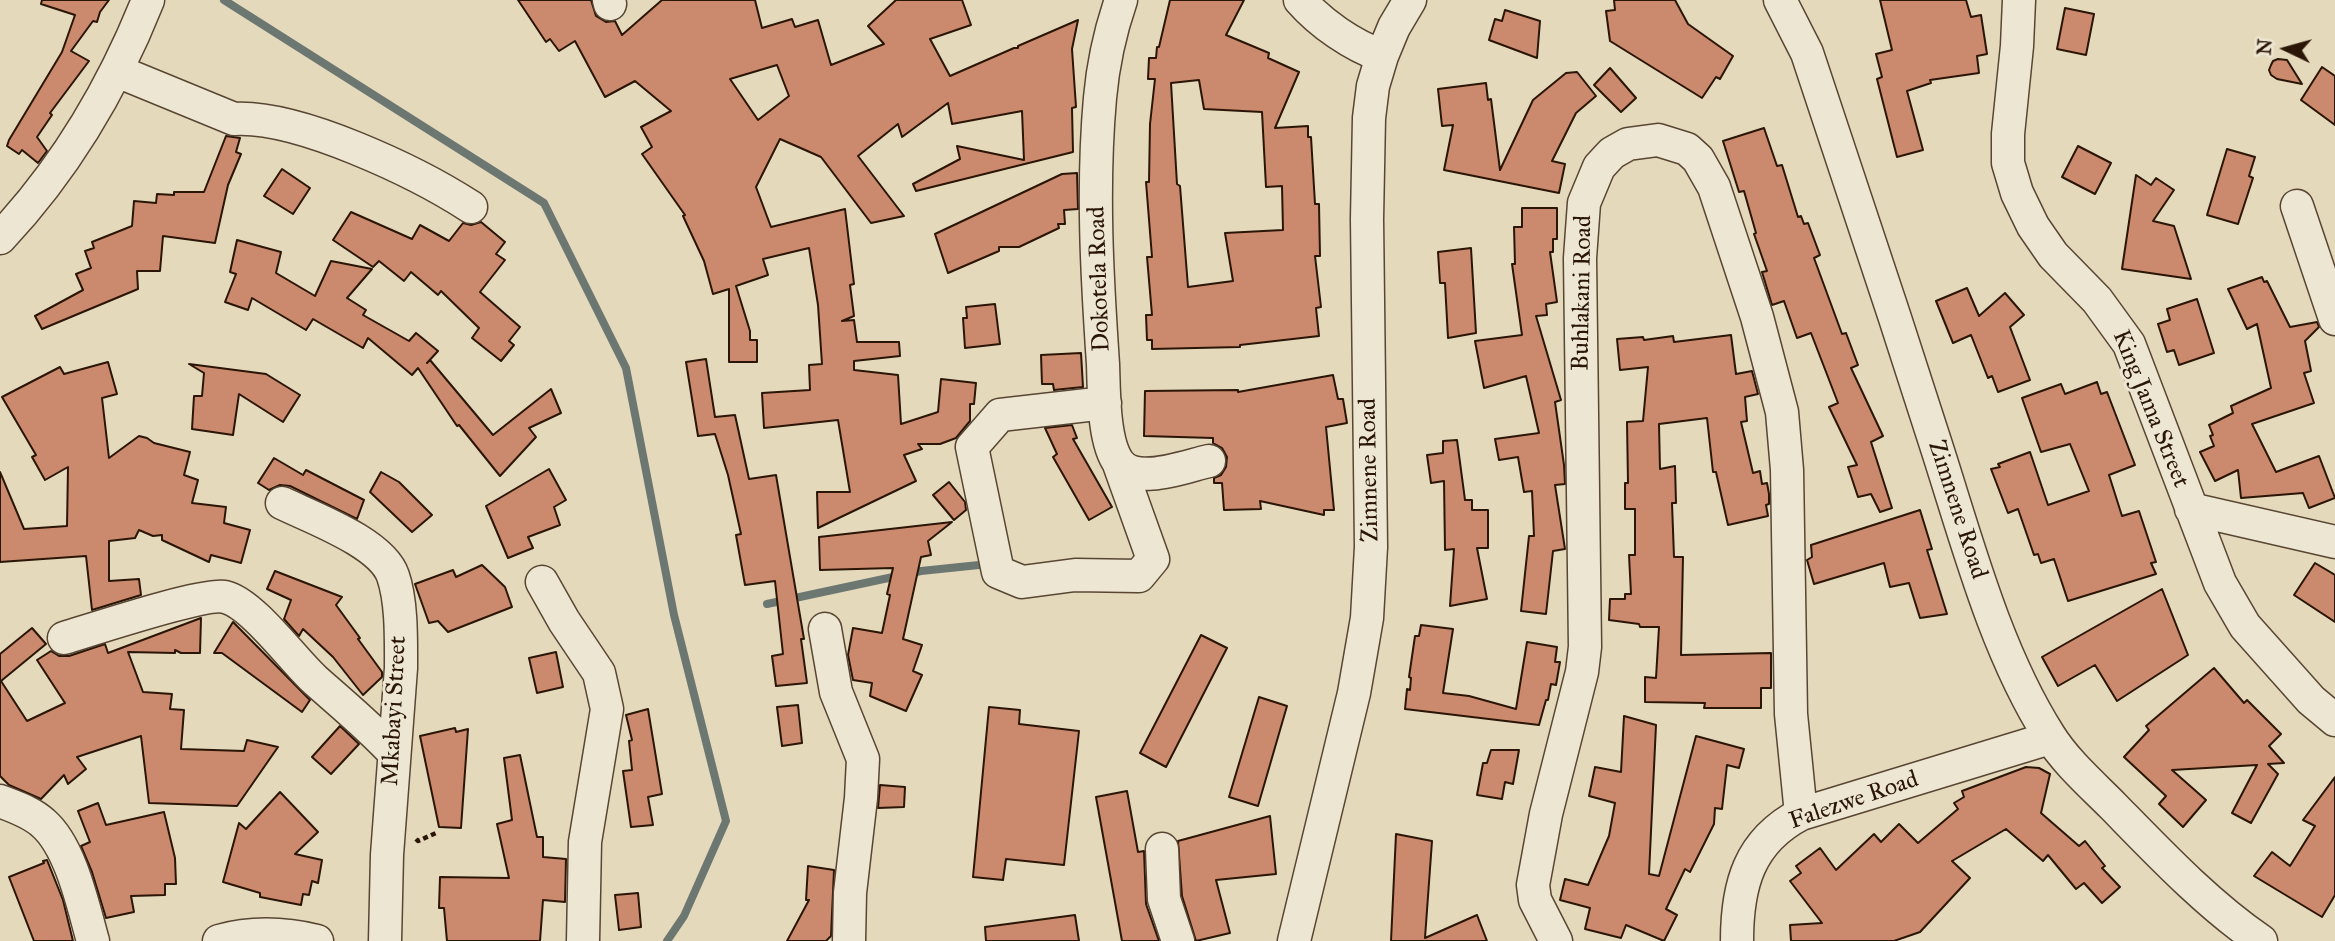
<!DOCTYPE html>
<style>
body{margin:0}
#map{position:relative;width:2335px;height:941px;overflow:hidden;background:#e4d9bb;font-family:"IM FELL Great Primer",serif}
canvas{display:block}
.north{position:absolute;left:2251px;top:14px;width:70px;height:70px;-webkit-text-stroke:5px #ede6d3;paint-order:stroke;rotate:275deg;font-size:19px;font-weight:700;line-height:28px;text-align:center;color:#2a1506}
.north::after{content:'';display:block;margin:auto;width:24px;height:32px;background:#2a1506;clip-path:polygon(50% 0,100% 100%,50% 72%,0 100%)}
</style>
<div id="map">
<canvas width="2335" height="941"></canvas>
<div class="north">N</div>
</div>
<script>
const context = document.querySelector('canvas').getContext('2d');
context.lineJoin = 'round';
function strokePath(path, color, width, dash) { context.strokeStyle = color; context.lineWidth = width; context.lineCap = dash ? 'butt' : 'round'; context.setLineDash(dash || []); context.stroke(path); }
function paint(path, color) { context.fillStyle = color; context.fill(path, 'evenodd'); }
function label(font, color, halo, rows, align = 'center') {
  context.font = font + ' "IM FELL Great Primer",serif'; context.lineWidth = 6; context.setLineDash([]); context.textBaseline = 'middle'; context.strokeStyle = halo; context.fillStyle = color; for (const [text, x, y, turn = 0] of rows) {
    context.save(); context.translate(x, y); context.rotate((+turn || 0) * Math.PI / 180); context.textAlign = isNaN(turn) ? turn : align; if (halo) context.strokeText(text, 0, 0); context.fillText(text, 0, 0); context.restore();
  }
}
const stream = new Path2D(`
 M224,0L544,203L626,368L674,615L726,821L684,916L667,941
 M767,604L921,571L979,565`);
const building = new Path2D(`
 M42,0H109L100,12L97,22L93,21L71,51L89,61L50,113L52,115L37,137L47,151L38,163L22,150L19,154L7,146L9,140L62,52L75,15L41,4Z
 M518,0H591L596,16L606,22L615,21L622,35L662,0H755L762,28L792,19L795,27L818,20L831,65L884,44L868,26L896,0H962L971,25L930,39L950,76L1014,48H1018V46L1078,20L1072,49L1076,107L1072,108L1073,152L916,191L913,184L960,159L957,146L1024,160L1022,111L952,124L948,103L902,137L898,124L858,156L904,216L871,223L821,157L780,139L756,187L771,227L845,209L854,284L850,285L854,316L842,321L854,320L857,342H899L900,356L854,361V370L898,375L901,424L938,412L941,379L976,383L974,404H970V421L956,438L940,444H918L922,449L904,455L916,481L818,528L817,492H850L838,420L764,428L762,393L810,390L809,365L822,364L818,305L809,248L763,259L768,275L736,286L750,331V340H757V362H729V289L713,294L704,261L683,216L685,215L642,154L652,147L641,127L671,111L635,81L605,97L575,41L559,51L550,39L546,42ZM777,65L789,96L758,120L730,79Z
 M1170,0H1244L1226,35L1269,53L1268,58L1299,72L1275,128L1308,126V137H1311L1315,204H1319L1320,256H1315L1321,307L1316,308L1319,336L1240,345V347L1152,349V340H1147L1146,315H1152L1147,257H1152L1146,182H1149L1150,124L1155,79H1148L1149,58H1156L1157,47H1159ZM1199,80L1204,109L1262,112L1266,187L1282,186L1283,230L1225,233L1233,281L1188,287L1180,186L1177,184L1171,83Z
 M1614,0H1675L1688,24L1733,56L1720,79L1716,77L1702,98L1610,41L1606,11L1615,10Z
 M1880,0H1966L1971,17L1981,15L1987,54L1977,56L1979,73L1930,80L1931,83L1907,91L1923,150L1897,157L1877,79L1882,77L1876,54L1892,50Z
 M2065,8L2094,14L2086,55L2057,49Z
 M1505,10L1540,21L1537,58L1489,40L1495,19L1502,21Z
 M2278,59L2287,60L2302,84L2277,79L2271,75L2269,70L2271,65L2273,61Z
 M2322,67L2335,76V125L2301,100Z
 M1610,68L1636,98L1621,112L1594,85Z
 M1577,72L1596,96L1576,113L1552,161L1565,164L1559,193L1444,170L1453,125L1442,126L1438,89L1486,83L1488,100L1491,99L1500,170L1533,100L1566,73Z
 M1764,128L1777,166L1782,165L1798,217L1801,216L1804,224L1808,223L1820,255L1814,258L1842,334L1846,333L1858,365L1851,368L1883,436L1871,442L1892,508L1880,512L1871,494L1858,497L1848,467L1857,465L1829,407L1838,403L1811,333L1797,338L1784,301L1772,305L1762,272L1767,271L1754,234L1756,233L1744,191L1739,192L1723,141Z
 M226,136L240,138L236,152L241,154L228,185L215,243L163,236L160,271H137L138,289L42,329L35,316L83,290L76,274L91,268L85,251L94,248L92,242L132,226L134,201L156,203L157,194L174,195V192H204Z
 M2078,146L2111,163L2095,194L2062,177Z
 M2227,149L2255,157L2249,176L2253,178L2238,224L2207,215Z
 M282,169L310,188L293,214L264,196Z
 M1077,173L1078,209L1064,210L1065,224H1058L1059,228L1019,247H999V251L948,273L935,234L1062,174Z
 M2136,175L2151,185L2156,178L2174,190L2153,221L2174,226L2191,279L2122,269Z
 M1522,208H1557V239H1553V252H1550L1557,302L1546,304L1547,315L1536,316L1561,400L1555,402L1564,465L1565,484L1555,485L1565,549L1553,551L1546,614L1521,611L1529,536H1534L1532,491L1524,492L1518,457L1499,460L1495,439L1539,433L1526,376L1484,388L1475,341L1522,335L1512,264H1515L1514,227H1522Z
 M351,212L412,239L420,225L449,241L463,223L471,225L481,222L505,242L496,254L505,260L480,292L520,327L509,341L514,345L501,361L472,338L479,328L441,291L438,295L411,272L404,281L379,261L373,267L333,240Z
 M237,240L281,252L276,273L315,296L331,261L372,269L347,298L366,310L363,315L409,341L416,333L438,351L427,363L430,360L493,435L551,389L561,413L529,428L536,437L500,476L459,425L457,426L418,368L412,375L368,338L363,348L313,319L306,330L252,298L248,310L225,302L236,274L230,272Z
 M1471,248L1476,333L1448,338L1445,283H1440L1438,252Z
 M2262,277L2264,282L2267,281L2290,327L2317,322L2319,327L2305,341L2311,371L2304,373L2314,403L2252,424L2276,472L2319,456L2335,498L2309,508L2303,493L2241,498L2238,470L2215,481L2200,452L2214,446L2210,436L2213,435L2209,425L2233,413L2231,406L2271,388L2257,324L2247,329L2228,289Z
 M1967,288L1979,316L2005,293L2024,315L2010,327L2030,380L1998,392L1992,376L1988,378L1971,335L1953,343L1936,301Z
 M2197,299L2214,353L2179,365L2174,350L2167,352L2158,324L2170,320L2167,309Z
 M995,304L1000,344L965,348L963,318H967L966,307Z
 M1731,335L1736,374L1752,371L1758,394L1745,397L1747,421L1741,422L1753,473L1760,471L1762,484L1767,483L1769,494V504L1766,505L1768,516L1728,525L1716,472H1713L1707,418L1659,424L1660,469L1675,466L1676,503H1672L1674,557H1683L1681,655L1771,653V688H1761V708H1704L1705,703L1645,702V677L1656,678L1659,627H1640L1639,624L1609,620L1610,599H1625V594H1631L1629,555H1635V509H1625V483H1628L1627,422L1643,421L1648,367L1620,370L1617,339L1643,337L1644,340L1673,336L1674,342Z
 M1081,353L1083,387L1054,390L1053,384H1042L1041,355Z
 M706,359L715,417L735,415L749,479L776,475L804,639H801L807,683L776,686L772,656L783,654L775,581L745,585L736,535L741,534L728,475L715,434L698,436L686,362Z
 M108,362L117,394L102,398L109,458L139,436L147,438L154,443L190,452L184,475L198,480L192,503L226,507L224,523L250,530L241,563L211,555L209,562L162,540V535L153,536L139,530L135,538L109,541V581L139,579L141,595L92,610L86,556L0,562V472L24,529L67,526L68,467L45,480L32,457L36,455L2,397L60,367L64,374Z
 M189,364L266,374L300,395L283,422L239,394L233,435L192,429L194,396H202L204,373Z
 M1333,375L1338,399H1343L1347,423L1326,427L1334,510H1324V515L1260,501L1261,509L1224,510L1222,483H1214V478L1221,475L1226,467L1227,457L1222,448L1213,443V438L1144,436L1145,391L1238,390V392Z
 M2097,382L2101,394L2107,392L2135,465L2109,475L2122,516L2139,511L2156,562L2151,563L2156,574L2068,601L2054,559L2041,563L2038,554L2034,555L2018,509L2008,513L1991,469L2000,467L1998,464L2030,452L2048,505L2089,491L2070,444L2041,452L2022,398L2061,384L2065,394Z
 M1072,425L1077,438L1073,439L1112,507L1089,520L1053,457L1057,454L1045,428Z
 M1457,440L1465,500H1472V510H1488V548H1477L1487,599L1450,606L1454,549L1445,550L1444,481L1431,483L1427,455L1443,453V441Z
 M274,458L303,475L306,470L364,500L357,519L290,486L280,485L269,490L258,483Z
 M549,469L566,500L554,507L560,525L528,537L533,548L508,558L486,506Z
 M381,472L399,482L432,515L412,532L370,492Z
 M949,482L965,502L966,510L954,520L933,495Z
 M1920,510L1932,549L1927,550L1947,614L1920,618L1909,583L1890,587L1884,563L1814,584L1807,560L1812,557L1811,545Z
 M952,522L928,541L931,555L921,557L903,639L922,645L913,671L922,675L906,711L870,696L872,683L853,680L848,655L853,628L882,633L890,595L887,594L893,568L820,570L819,537Z
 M2315,563L2335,575V622L2294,595Z
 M482,565L505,587L512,607L448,632L438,621L429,623L415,584L453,570L456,577Z
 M275,571L342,597L336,605L360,638L358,639L382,672V677L363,695L333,657L303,629L299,636L284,619L291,600L267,589Z
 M2162,589L2188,655L2117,701L2095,665L2058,686L2042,657Z
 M201,618L200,653H181L175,650V653L128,652L143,692L172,694L170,709L184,710L181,749L244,751L247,740L278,747L237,806L149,803L141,736L77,757L86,769L68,784L64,775L41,799L9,785L0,776V654L32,628L46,644L1,681L27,721L65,703L37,660L51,651L59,656H69L105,644L108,653Z
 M233,622L310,700L302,712L222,653H214Z
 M1421,625L1453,629L1443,693L1469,696L1516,709L1527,642L1557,647L1555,662H1560L1556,685L1551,684L1548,700H1546L1539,725L1405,709L1407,689L1410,690L1411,678L1409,677L1415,636H1419Z
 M1201,635L1227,648L1166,767L1140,753Z
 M556,652L563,687L537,693L529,658Z
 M2214,668L2244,703L2247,700L2281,734L2269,746L2284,763L2268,764L2278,774L2251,823L2232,813L2257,765L2172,770L2206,800L2183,827L2159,804L2166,796L2124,757L2149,730L2146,726Z
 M1259,697L1287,706L1258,806L1229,797Z
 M798,705L802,743L782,746L777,707Z
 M989,707L1020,710L1019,724L1079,731L1064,865L1006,859L1003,880L973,877Z
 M648,709L662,794L648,797L653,825L631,827L623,771L632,770L629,741L632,740L626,715Z
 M1624,716L1656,725L1649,874L1659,876L1696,736L1744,749L1739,768L1727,765L1722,809L1715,808L1714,824L1690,872L1685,869L1666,909L1677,915L1664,941L1626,925L1621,938L1585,929L1590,908L1560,900L1565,879L1588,885L1609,836L1615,803L1589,796L1595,767L1621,772Z
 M340,726L359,744L331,774L312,757Z
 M455,728L456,732L468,729L461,828L439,827L420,736Z
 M1491,750H1519L1513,784L1505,782L1502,799L1477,795L1483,763H1487Z
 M520,755L537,837H543V857L566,859L565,902L543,900L540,941H447L444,908H439L440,877L509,878L497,824L512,820L504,758Z
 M2026,767L2039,768L2050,774L2041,813L2079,846L2085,841L2105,866L2102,868L2120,887L2102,903L2084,883L2076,889L2048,855L2043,861L2006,829L1952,861L1970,878L1920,932L1894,941H1791L1790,925L1822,923L1790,881L1801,873L1796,866L1820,848L1836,870L1874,834L1881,842L1899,824L1918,843L1958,809L1954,803L1964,797L1962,791Z
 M2335,777V895L2322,917L2254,876L2272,852L2290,866L2315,826L2303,820Z
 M880,785L905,787L904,807L878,808Z
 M1127,791L1138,852L1144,851L1146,904L1159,941H1122L1096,797Z
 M280,792L318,832L295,854L322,860L318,883L312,881L309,895L303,894L301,905L260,897V893L223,882L239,823L246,829Z
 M98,803L106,825L164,812L175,858L176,884H165V895L131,896L134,912L106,918L92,872L81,846L90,842L78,811Z
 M1270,816L1276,874L1216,880L1230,933L1196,941L1182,896L1178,841Z
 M1396,834L1432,841L1425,938L1477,915L1487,941H1391Z
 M47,860L63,900L73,941H34L9,877L44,863L43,861Z
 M808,866L834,870L831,936L826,941H787L809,900H806Z
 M638,893L641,927L619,930L615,895Z
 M1075,915L1079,941H986L985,927Z`);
const path = new Path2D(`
 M416,839L418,841L436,833`);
const minor = new Path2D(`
 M609,0L610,4
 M1121,0C1110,32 1103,64 1100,98C1092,187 1097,276 1103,364C1104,390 1103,442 1119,463C1136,486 1186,466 1209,461
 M1300,0C1321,24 1352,45 1382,56
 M1780,0L1807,53C1851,183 1894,314 1936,445C1967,541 1995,650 2049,735C2065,761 2091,784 2113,806C2159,853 2207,904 2261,941
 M2019,0L2017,46L2008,134V163L2017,193L2033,226L2053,255L2097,300L2129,344L2220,583L2245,626L2311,700L2335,720
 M117,71L234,119C298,115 417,172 471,207
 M2297,206L2335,319
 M0,238C65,169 113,88 148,0
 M1105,403L1000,415L972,447L998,572L1022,582L1075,575L1139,576L1153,559L1119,464
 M282,503C313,518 382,543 393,576C402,602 401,641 401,668L387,855L385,941
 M2191,509L2335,542
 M542,582L564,621L599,673L607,709L585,842L583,941
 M825,629L836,692L863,759L861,798L850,893L849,941
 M64,638C91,630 205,592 225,597C252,603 293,660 315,680C342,704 369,726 394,753
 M0,801C15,807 31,812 43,823C71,847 83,906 93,941
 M1162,849L1164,899L1178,941
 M219,941C251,932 284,933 317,941
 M1294,941L1354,693L1367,618L1371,547L1367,219L1369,118L1373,86L1382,56L1394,27L1410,0
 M1556,941L1535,900L1533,885L1546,814L1582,672L1585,647L1580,258L1584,203L1599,167L1612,153L1628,144L1658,140L1687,149L1698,159L1714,187L1757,317L1782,412L1787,470L1791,714L1801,814
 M1737,941C1737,885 1749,841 1801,814L2050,738`);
const streetNames = [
 ["Dokotela Road",1100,279,-92],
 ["Buhlakani Road",1583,293,-89],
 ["King Jama Street",2150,409,68],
 ["Zimnene Road",1370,470,-91],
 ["Zimnene Road",1957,510,72],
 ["Mkabayi Street",395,711,-87],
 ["Falezwe Road",1854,801,-19]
];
strokePath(stream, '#6d7772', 8);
paint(building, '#cb896d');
strokePath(building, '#2a1506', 2);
strokePath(minor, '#584633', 35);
strokePath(path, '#2a1506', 4.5, [5, 3.5]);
strokePath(minor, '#ede6d3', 32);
label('24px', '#2a1506', '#ede6d3', streetNames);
</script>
